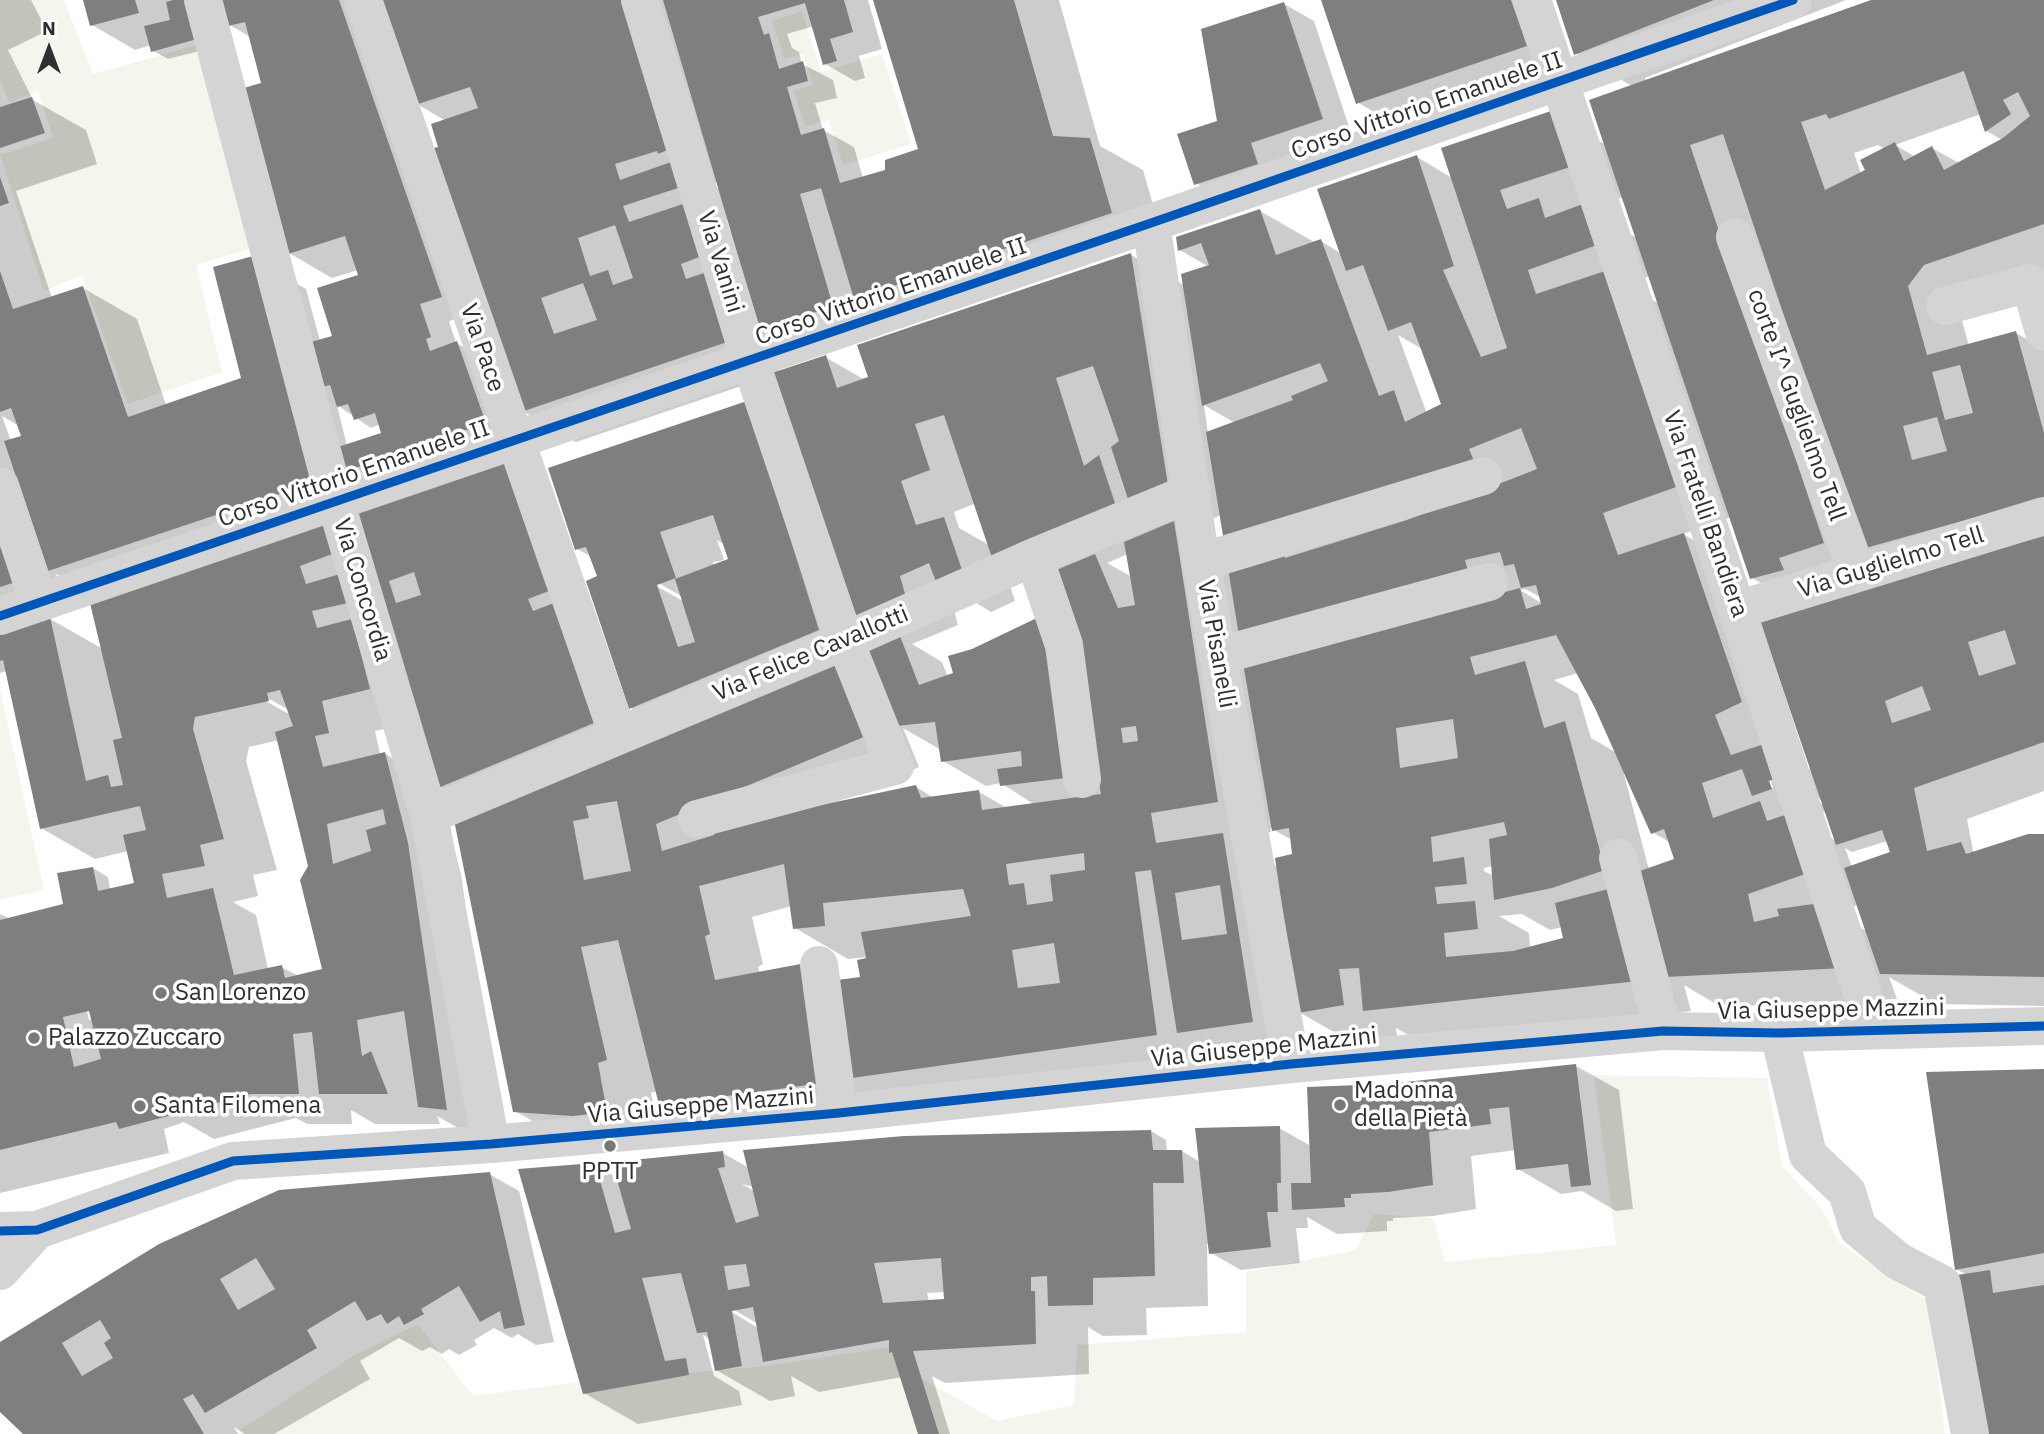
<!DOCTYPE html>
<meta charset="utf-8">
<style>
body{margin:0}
#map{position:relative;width:2044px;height:1434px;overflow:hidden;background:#fff;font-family:"IBM Plex Sans",sans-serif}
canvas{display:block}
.north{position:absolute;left:14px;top:14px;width:70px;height:70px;-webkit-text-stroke:5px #fff;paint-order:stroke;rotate:0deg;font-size:19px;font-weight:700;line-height:28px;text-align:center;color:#2f2f2f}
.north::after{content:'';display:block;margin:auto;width:24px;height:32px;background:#2f2f2f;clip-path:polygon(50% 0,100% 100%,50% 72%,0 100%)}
</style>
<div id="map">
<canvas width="2044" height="1434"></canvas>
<div class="north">N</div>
</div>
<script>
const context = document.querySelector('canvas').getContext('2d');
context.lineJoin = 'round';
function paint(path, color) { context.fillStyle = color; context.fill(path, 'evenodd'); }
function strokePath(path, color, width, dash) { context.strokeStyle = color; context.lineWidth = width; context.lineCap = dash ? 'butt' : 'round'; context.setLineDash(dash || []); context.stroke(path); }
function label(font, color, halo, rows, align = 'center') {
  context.font = font + ' "IBM Plex Sans",sans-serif'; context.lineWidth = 7; context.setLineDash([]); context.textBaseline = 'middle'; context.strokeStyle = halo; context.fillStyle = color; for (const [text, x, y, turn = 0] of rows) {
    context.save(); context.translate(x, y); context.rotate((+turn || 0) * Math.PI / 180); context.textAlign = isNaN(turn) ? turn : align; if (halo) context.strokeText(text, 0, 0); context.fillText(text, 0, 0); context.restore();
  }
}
const green = new Path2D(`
 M2,0H64L93,74L201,44L259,246L196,265L222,372L128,404L82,275L44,291L0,155L53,138L38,91L9,103L0,80V2Z
 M802,11L821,72L882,54L911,144L843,165L829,120L805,127L794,91L813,84L803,54L784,59L772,21Z
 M0,689L44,890L0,900Z
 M1594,1075L1767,1078L1782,1166L1822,1209L1840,1244L1929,1302L1945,1434H234L353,1356L418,1324L473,1396L588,1381L768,1366L901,1345V1367L997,1421L1074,1405L1077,1345L1246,1332V1272L1356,1250L1374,1214L1433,1218L1445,1262L1616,1245Z`);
const shadow = new Path2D(`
 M0,0H31L47,31L8,50L33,100L86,130L97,164L16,191L52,298L83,288L137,319L166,405L243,379L252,258L306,289L320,341L334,337L360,276L358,270L332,278L289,253L264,84L252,38L230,25L211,48L168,59L153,51L151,45L135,50L92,25L85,0H373L471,314L449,321L456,343L487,360L506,465L635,747L672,732L631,708L599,577L592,557L577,549L746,403L774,375L576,442L523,411L441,148L446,121L417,104L381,0H868L882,49L859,56L865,78L855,81L825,64L814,26L787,34L792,48L799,52L802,64L833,80L837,98L815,103L823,130L854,147L863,178L887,171L920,150L875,0H1059L1100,146L1143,170L1161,233L870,306L854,297L862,323L769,334L780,373L825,357L865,380L1131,255L1185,286L1209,267L1180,250L1260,211L1314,242L1321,241L1342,254L1417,157L1452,178L1551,113L1606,145L1632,86L1576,53L1557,0H1846L1645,78L1646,81L1876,0H2044V273L1961,317L1969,346L2016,333L2044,349V791L1967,819L1973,851L1976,853L2044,836V1006L1936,1004L1889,977L1897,999L1721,1007L1684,985L1691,1011L1419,1041L1396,1028L1397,1036L1353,1043L1299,1012L1306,1053L1233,1063L1208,1048L1210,1066L714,1135L660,1104L657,1091L651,1093L660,1142H569L515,1111L455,796L439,787L461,875L500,1140L474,1137L437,1116L440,1124H375L351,1110L352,1124H307L296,1118L214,1139L184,1122L164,1129L169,1153L0,1193V914L10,919L65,906L93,868L108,877L110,889L136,883L128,851L95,859L41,828L7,671L0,673ZM1981,114L1987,131L2002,140L1959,163L1932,148L1916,157L1895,145ZM1878,145L1885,149L1867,170L1861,174L1854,153ZM718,182L720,190L711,184ZM1623,197L1637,238L1588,209ZM729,219L732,231L718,223ZM1650,276L1659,304L1626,284ZM1398,335L1422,349L1443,405L1429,412L1426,411ZM337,405L371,428L380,424L383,434L347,446ZM1204,405L1235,423L1208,433ZM2,416L19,426L23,437L11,441ZM974,504L989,545L959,528L954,512ZM1221,515L1227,554L1186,531ZM1731,517L1752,578L1800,606L1813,771L1768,746L1737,566L1683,534ZM717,540L725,545L731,560L714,566L713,562L724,560ZM1128,554L1132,577L1107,563ZM1002,562L1077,636L973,650L955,674L948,677L942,662L912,644L958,625L953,607L970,599L991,612L1015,601ZM56,574L103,601V649L50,619L69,612ZM651,579L683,597V601L649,582ZM1525,589L1542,598L1543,604L1520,590ZM1578,673L1617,753L1591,738L1578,694L1554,680ZM262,695L289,710V714L260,698ZM422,720L439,785L384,753L380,754L375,731ZM903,728L941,750L943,761L986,786L1001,783L1035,805L1007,808L979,792L934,798L916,787L835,802L919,767ZM279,740L310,866L325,971L299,976L281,967L268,969L256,915L233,902L258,896L253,875L277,870L246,761L249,747ZM1768,772L1773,788H1770ZM1626,773L1652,832L1671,843L1676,860L1649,870L1624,774ZM1786,779L1823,801V805L1784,782ZM1826,810L1836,841L1809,825ZM1270,828L1292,840L1294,856L1278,867L1230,839L1271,832ZM1887,841L1893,854L1852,867L1845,848L1852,852ZM1493,866L1494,876L1484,871V868ZM1858,905L1868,932L1835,913ZM792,906L795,928L848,959L867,957L862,978L835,982L760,973L758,967L763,964L752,917ZM1522,914L1550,930L1562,927L1565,940L1530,948L1529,933L1499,916ZM71,945L93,1019L89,1020Z
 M1322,0H1545L1569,70L1400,127L1357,102Z
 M1284,4L1314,21L1352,136L1210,192L1196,183L1218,122Z
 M1576,1066L1619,1090L1633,1209L1616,1211L1582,1191L1561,1194L1518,1169L1516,1150L1471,1156L1476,1209L1433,1216L1393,1218V1221H1387V1231L1337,1234L1307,1217L1308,1228H1296L1300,1263L1241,1270L1211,1253L1210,1244H1207L1208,1306L1146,1308L1147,1335L1103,1336L1088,1327L1089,1374L945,1383L932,1376L950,1434H920L902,1377L819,1392L791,1376L795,1396L770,1401L716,1370L711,1340L703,1335L714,1376L739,1391L742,1405L638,1424L584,1393L595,1165L619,1179L723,1153L749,1168L1151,1131L1166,1140L1167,1152L1182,1151L1200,1162L1279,1128L1311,1146L1371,1086ZM742,1184L754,1187V1191ZM945,1292L946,1300L929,1301L927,1293ZM731,1308L758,1324V1328L730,1311Z
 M2044,1071V1434L1967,1275L1956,1269Z
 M489,1174L519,1191L554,1342L536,1345L518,1334L512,1338L494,1328L474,1340L477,1345L459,1355L449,1349L442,1354L430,1347L422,1351L399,1338L360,1361L370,1379L274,1434H245L234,1427L238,1434H26L0,1409V1344Z`);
const building = new Path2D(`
 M83,0H135L139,13L90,26Z
 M173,0H186L197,39L151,52L144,26L170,20L166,2Z
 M221,0H339L442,297L420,304L431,337L426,339L430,351L457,341L486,423L344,472L338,447L381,433L375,413L354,420L348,404L337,407L330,385L322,387L311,342L332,336L317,288L358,275L345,236L288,254L244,88L261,83L245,22L228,26Z
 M379,0H627L670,149L658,154L657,151L615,164L620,180L674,161L681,187L623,206L629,222L686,203L702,256L681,264L686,279L707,272L727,342L521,412L430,149L438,147L431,124L478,108L470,87L415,105ZM615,225L633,278L613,285L608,270L590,276L578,238ZM583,283L597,320L554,334L541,298Z
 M663,0H844L853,32L830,39L837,61L823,65L805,3L758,17L764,35L769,33L779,69L803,61L808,81L787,87L801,135L824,128L840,183L885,170V160L918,149L873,0H1014L1053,136L1090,138L1112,213L854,299L821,188L800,194L833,306L760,331Z
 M1321,0H1511L1527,46L1356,104Z
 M1556,0H1714L1574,55Z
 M1871,0H2044V224L1924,265L1908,286L1927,355L2016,331L2044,433V498L1862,549L1723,134L1690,145L1824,543L1779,558L1784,570L1750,579L1589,100ZM1964,71L1985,132L2011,114L2003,100L2018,92L2030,116L2003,138L1944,170L1932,146L1904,161L1895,142L1860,160L1865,170L1825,190L1801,122L1826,114L1829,119ZM1960,365L1973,413L1945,420L1932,372ZM1937,417L1947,451L1912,460L1903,426Z
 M1284,2L1323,119L1251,143L1258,164L1194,185L1177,134L1217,121L1201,29Z
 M32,97L45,133L0,148V107Z
 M1551,111L1570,167L1500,190L1507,209L1539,198L1545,218L1583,204L1597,245L1528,270L1536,294L1605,271L1679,486L1603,513L1618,555L1684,533L1742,702L1715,715L1731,755L1767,743L1779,777L1769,781L1772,789L1752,796L1742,769L1702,783L1713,818L1760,801L1767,821L1791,813L1811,872L1748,894L1754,922L1779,916L1777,909L1821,903L1844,968L1665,977L1634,873L1674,859L1664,829L1651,834L1595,708L1556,635L1470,657L1475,675L1525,661L1544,728L1565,721L1605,870L1552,888L1494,900L1489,839L1507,835L1504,822L1431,837L1433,862L1464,857L1467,884L1435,887L1437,904L1475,901L1478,929L1444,933L1446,957L1513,951L1563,938L1555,903L1612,888L1638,981L1363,1011L1359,968L1339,969L1344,1005L1298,1013L1275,858L1292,854L1289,828L1272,831L1243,663L1520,588L1526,609L1541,604L1536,585L1521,588L1514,564L1504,566L1500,552L1465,560L1468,571L1239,636L1227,562L1282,548L1285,558L1407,520L1537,469L1521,428L1469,449L1474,461L1225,548L1206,432L1293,400L1291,396L1328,381L1320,363L1202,406L1181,274L1209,265L1201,243L1178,251L1176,237L1260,209L1276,255L1321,239L1379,396L1394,390L1405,422L1441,404L1411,322L1388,331L1363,265L1346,271L1317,189L1417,155L1454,266L1443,270L1481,357L1507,348L1441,148ZM1453,719L1458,758L1400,768L1396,728Z
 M0,177L9,203L0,206Z
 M1131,253L1168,485L1129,502L1111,447L1119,441L1093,366L1056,378L1084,466L1099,455L1116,506L992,558L944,415L915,424L930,470L901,481L916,525L944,517L962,570L936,582L929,563L900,576L905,594L850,618L772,373L826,355L837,388L868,377L857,345Z
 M253,256L312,483L48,571L4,441L21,436L11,408L0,412V271L13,309L83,286L128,417L241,378L213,267Z
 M747,401L819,630L629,709L586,581L597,576L586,547L575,550L548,468ZM713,515L728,559L675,579L695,642L678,647L657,585L676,578L660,532Z
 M506,463L549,591L528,599L533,611L554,603L594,723L438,788L417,708L411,710L355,514ZM414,572L421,595L396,603L389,581Z
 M1174,521L1218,802L1151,813L1156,843L1223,833L1253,1022L1177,1033L1151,870L1135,872L1157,1035L845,1079L830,981L860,977L857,960L866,958L861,932L971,916L963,889L823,903L825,926L793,929L784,864L699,886L710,934L705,936L715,980L806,963L823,1083L659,1105L618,940L581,947L607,1060L598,1063L607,1112L573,1116L513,1112L454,820L836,662L866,736L656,824L662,851L714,835L713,828L916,785L921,798L979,790L982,810L1101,794L1090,733L1049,573L1095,554L1118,608L1135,605L1124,542ZM1136,726L1138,741L1123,743L1121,728ZM617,801L631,871L584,880L573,821L589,818L586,806ZM1084,853L1085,870L1050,875L1053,901L1027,905L1024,883L1009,885L1006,864ZM1220,885L1227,934L1182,940L1175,893ZM1054,943L1060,983L1018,988L1012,950Z
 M328,523L335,553L300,566L306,584L340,574L348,603L312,611L317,628L352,619L370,689L322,701L329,733L315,736L323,767L385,752L408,843L447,1110L418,1107L404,1011L357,1020L362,1056L371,1051L388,1094H319L312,1032L293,1034L299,1094H251L119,1129L116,1122L0,1150V920L63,904L57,873L93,867L98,891L134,883L123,835L146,830L140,806L40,829L3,660L0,661V633L50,617L86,781L108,775L111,787L123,785L113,740L122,738L90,603ZM280,690L293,726L275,732L308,866L300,880L322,969L285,978L282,965L234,975L213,888L167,898L162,874L205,866L200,845L224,839L193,729L195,717L269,701L267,693ZM383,809L386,824L366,830L371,851L333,864L327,824ZM89,1011L101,1059L74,1067L63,1017Z
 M0,535L16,582L0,587Z
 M2044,536V742L1914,788L1927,851L1961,842L1966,854L2028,834H2044V977L1880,974L1844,868L1890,852L1882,830L1836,845L1758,616ZM2005,630L2016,664L1979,676L1968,642ZM1922,686L1931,710L1892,723L1885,701Z
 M1043,615L1066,778L1000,786L997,769L1022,766L1021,751L941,762L935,722L896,726L863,651L900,636L919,685L953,673L948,656L972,649Z
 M1576,1064L1591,1185L1571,1187L1568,1164L1516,1170L1509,1107L1489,1109L1491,1124L1429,1132L1433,1185L1388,1192L1351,1194V1198H1344L1345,1207L1292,1210L1291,1183H1311L1307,1087L1386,1084Z
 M2044,1069V1253L1955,1270L1926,1072Z
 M1280,1126L1281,1183H1277L1278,1212H1267L1271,1247L1209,1254L1195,1128Z
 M1151,1130L1153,1150H1182L1184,1183H1153L1155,1276L1093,1278V1305L1048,1306L1047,1276L1031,1277V1291H1035L1036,1344L913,1351L939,1434H918L892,1352L889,1353V1340L763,1362L753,1307L732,1311L742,1366L715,1371L707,1332L697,1333L681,1273L642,1278L665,1361L686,1358L689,1375L583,1394L518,1169L595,1163L615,1233L631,1229L612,1162L723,1151L725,1167L718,1168L736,1223L759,1216L743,1150L904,1136ZM941,1258L944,1299L883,1303L874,1263ZM746,1264L750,1286L728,1290L724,1266Z
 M490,1172L525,1325L504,1329L500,1311L480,1322L459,1286L421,1309L424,1314L404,1325L399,1316L387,1324L381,1314L367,1321L355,1301L307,1330L317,1348L205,1413L193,1394L183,1399L204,1434H23L0,1412V1342L159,1244L279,1190ZM256,1258L275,1289L238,1310L220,1279ZM100,1320L111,1338L104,1343L113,1358L82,1376L62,1343Z
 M1990,1270L1993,1293L2044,1285V1434H1982L1957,1275Z`);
const minor = new Path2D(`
 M203,0L335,500L429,815L491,1144
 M363,0L618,735
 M640,0L750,360L845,641L895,766L697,819
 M1532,0L1737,610L1874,1029
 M1151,223L1201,562L1291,1064
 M1735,237L1857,572
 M1945,306L2030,283L2044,332
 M0,486L39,603
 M1034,557L1064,645L1082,779
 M1201,562L1483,476
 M1737,610L2044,516
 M0,616L1151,223L1793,0
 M1218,656L1489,582
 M429,815L845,641L1034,557L1192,492
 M1618,858L1663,1031
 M819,965L839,1113
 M1779,1033L1808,1155L1847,1192L1858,1228L1898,1261L1942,1284L1970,1434
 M0,1231L37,1230L233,1161L491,1144L839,1113L1291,1064L1663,1031L1779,1033L2044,1026
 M0,1271L37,1230`);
const cycleway = new Path2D(`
 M0,616L1151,223L1793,0
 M0,1231L37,1230L233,1161L491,1144L839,1113L1291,1064L1663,1031L1779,1033L2044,1026`);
const markers = [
 [161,993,7,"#787878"],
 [34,1038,7,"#787878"],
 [1340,1105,7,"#787878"],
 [140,1106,7,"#787878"],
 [610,1146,7,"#787878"]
];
const streetNames = [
 ["Corso Vittorio Emanuele II",1427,106,-19],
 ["Via Vanini",720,262,73],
 ["Corso Vittorio Emanuele II",891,292,-19],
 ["Via Pace",482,348,71],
 ["corte I^ Guglielmo Tell",1796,405,70],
 ["Corso Vittorio Emanuele II",354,474,-19],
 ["Via Fratelli Bandiera",1705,514,71],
 ["Via Guglielmo Tell",1891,563,-17],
 ["Via Concordia",362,590,73],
 ["Via Pisanelli",1216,644,80],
 ["Via Felice Cavallotti",811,654,-23],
 ["Via Giuseppe Mazzini",1831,1010,-1],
 ["Via Giuseppe Mazzini",1264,1048,-6],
 ["Via Giuseppe Mazzini",701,1106,-5]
];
const poiNames = [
 ["San Lorenzo",175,993],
 ["Palazzo Zuccaro",48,1038],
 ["Madonna",1354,1091],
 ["della Pietà",1354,1119],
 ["Santa Filomena",154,1106],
 ["PPTT",610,1172,"center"]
];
paint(green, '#f3f6ec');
paint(shadow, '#0003');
paint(building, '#7f7f7f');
strokePath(minor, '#d4d4d4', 38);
strokePath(cycleway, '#0057b8', 9);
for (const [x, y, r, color] of markers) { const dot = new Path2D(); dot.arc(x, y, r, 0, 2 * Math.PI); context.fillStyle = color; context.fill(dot); strokePath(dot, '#fff', 2.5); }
label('24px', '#2f2f2f', '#fff', streetNames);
label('24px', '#2f2f2f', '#fff', poiNames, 'left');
</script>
